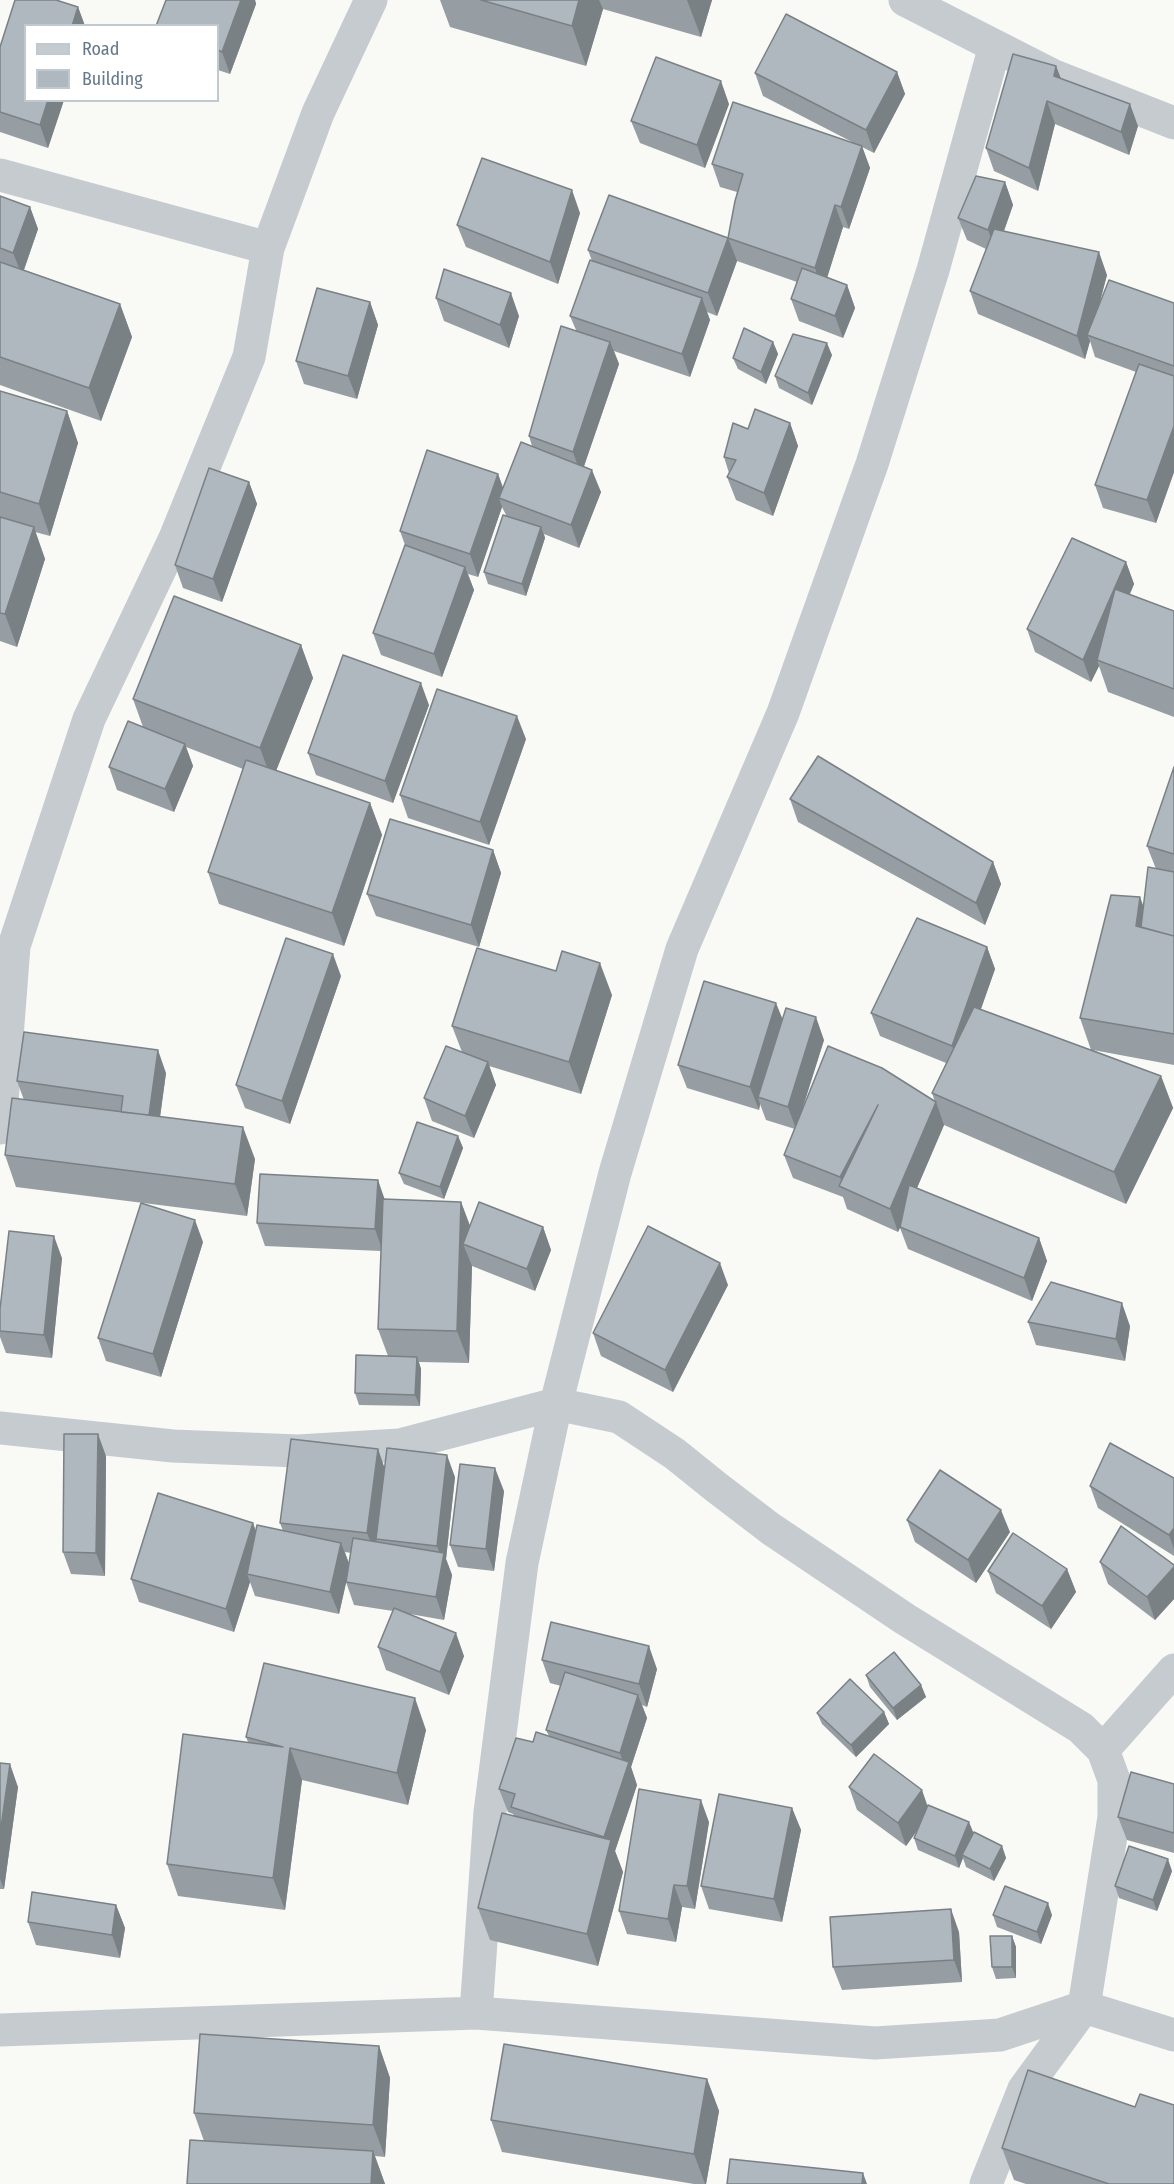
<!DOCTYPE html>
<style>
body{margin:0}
#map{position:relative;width:1174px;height:2184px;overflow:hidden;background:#f9f9f6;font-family:"Fira Sans Condensed",sans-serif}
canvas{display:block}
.legend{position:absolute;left:24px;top:24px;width:195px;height:78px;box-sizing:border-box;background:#fff;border:2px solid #c1c9d0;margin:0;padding:8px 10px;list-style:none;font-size:18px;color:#65798a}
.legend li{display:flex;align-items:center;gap:12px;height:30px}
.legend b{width:30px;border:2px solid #c1c9d0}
</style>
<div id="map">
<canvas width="1174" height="2184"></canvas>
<ul class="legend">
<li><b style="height:8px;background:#c6cbcf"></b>Road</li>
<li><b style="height:16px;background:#afb8be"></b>Building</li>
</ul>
</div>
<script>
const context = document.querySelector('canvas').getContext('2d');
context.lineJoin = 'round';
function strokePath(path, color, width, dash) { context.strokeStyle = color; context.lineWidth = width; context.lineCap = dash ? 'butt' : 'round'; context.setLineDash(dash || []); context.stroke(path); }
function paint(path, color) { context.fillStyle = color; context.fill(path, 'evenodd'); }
const minor = new Path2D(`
 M905,0L1052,75L1174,123
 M0,175L268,248
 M0,1128L14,946L89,719L175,538L249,357L268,248L318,113L371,0
 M0,1428L173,1446L298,1451L400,1445L556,1404L619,1417L675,1454L716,1487L771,1529L905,1619L1081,1728L1103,1750L1114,1780V1817L1084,2007L1024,2089L986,2184
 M1103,1750L1174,1670
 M476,2013L490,1812L522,1563L556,1404L615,1173L682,949L783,713L872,464L933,270L995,46
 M0,2030L476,2013L875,2043L1000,2035L1084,2007L1174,2035`);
const wall = new Path2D(`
 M15,0H56L78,7L85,26H26V100H64L48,148L0,132V47Z
 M166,0H255L256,4L230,74L218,70V26Z
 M440,0H712L701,37L603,9L586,66L450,27Z
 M1056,66L1061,79L1138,126L1129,155L1055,124L1038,191L994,171L986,148Z
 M897,72L905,94L874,153L862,147L870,168L849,229L843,227L827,277L847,285L855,308L843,338L799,321L791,299L797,282L737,261L717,316L707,312L710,320L690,377L614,351L619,364L584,466L601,492L579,548L544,534L545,538L526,596L488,584L484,572L506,515L502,507L478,577L468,574L474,590L442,677L381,655L373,633L405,545L400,531L498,474L503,488L532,446L529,436L576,330L570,316L592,261L588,250L728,238L737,192L720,187L712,164L856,144L763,96L755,73Z
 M729,104L705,168L640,143L631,121Z
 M1005,182L1013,205L1004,231L1107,275L1099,304L1174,303V472L1156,523L1103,508L1095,485L1136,372L1095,357L1090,341L1085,359L978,314L970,291L986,249L967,240L958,218Z
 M0,196L30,207L38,229L24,270L120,304L132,337L101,421L0,385Z
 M580,213L558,284L466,247L457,225Z
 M436,298L519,316L509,348L444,321Z
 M370,302L378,325L357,399L304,384L296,361Z
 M773,342L778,354L766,384L738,369L733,358Z
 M832,355L812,405L779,388L775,376Z
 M0,391L67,411L78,443L50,536L35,532L45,559L17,647L0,641Z
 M790,423L798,446L773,516L736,500L727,477L729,473L724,457L748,429Z
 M249,482L257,504L222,602L183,588L175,565Z
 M1126,562L1134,584L1130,594L1174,611V717L1108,692L1099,666L1091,682L1035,652L1027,629Z
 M301,645L313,678L276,771L370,803L382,835L344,946L219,904L208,872L243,769L186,747L193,766L174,812L117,790L109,767L143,727L133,699Z
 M429,705L393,803L316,775L308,753Z
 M526,739L489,845L408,818L400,795Z
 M1174,767V1065L1093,1050L1161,1076L1173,1108L1126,1204L944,1125L917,1188L1039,1238L1047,1261L1032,1301L908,1249L900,1228L898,1232L847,1209L843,1197L793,1178L784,1155L795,1129L766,1120L760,1104L759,1110L687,1088L678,1065L782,1019L824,1040L803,1107L935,1102L932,1093L946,1063L880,1036L871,1013L987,947L995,969L981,1009L1091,1050L1080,1018L1143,906L1156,869L1147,846Z
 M790,799L993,862L1001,884L985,925L798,822Z
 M493,850L501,873L479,947L376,916L367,894Z
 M341,976L290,1124L245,1108L236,1085Z
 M612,995L581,1094L489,1066L496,1085L474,1138L432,1121L424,1098L462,1052L452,1026Z
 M166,1073L160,1117L255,1159L247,1216L16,1187L5,1155L24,1100L17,1081Z
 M458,1136L463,1148L444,1199L404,1184L399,1173Z
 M384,1199L461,1202L470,1226L543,1227L551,1250L535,1291L472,1266L469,1363L419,1362L421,1369L420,1406L359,1405L355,1393L388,1356L378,1329L381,1251L265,1246L257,1223Z
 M203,1242L161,1377L106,1361L98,1338Z
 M62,1258L52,1358L6,1353L0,1337V1309Z
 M728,1285L673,1392L601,1356L593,1333Z
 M1028,1322L1130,1326L1125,1361L1036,1345Z
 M378,1449L384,1468L455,1477L446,1559L452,1575L444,1620L410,1614L464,1656L449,1695L386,1670L378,1647L393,1611L354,1605L346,1582L339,1614L255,1596L250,1582L234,1632L139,1602L131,1579L253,1523L256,1532L283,1531L280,1523ZM345,1552L351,1553L349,1564Z
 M106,1456L105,1576L71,1574L63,1552Z
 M1174,1478V1556L1098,1508L1090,1486Z
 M504,1491L494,1571L458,1567L450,1545Z
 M907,1520L1010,1532L976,1583L915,1542Z
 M1100,1562L1174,1565V1599L1155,1620L1108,1584Z
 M1067,1569L1076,1592L1051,1629L996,1593L988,1571Z
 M542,1660L657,1669L647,1707L642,1705L647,1718L631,1767L637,1785L615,1851L623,1872L598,1966L490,1940L478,1908L514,1816L513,1814L508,1812L499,1789L533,1742L549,1736L546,1730L561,1686L550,1683Z
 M866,1675L921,1685L926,1697L897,1720L870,1687Z
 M884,1712L889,1724L856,1757L822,1724L817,1713Z
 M426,1730L408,1805L302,1780L285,1910L178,1896L167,1864L248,1742L246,1737Z
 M0,1763L18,1787L4,1889H0Z
 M1174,1784V1853L1127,1840L1118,1817Z
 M849,1787L928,1806L973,1833L1002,1846L1006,1858L994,1881L966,1867L963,1858L959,1868L918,1850L914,1838L917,1830L906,1846L857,1810Z
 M792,1808L801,1830L782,1922L709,1909L701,1886Z
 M709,1822L695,1909L682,1907L676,1942L627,1934L619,1911Z
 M1172,1871L1157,1911L1119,1898L1115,1886Z
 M116,1905L125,1928L120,1958L36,1945L28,1922Z
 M993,1915H1052L1041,1944L997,1927Z
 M959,1932L962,1982L842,1990L833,1967Z
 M1012,1936L1016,1947V1978L996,1979L992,1967Z
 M379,2046L390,2078L385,2157L375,2156L385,2184H187L204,2141L194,2113Z
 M707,2079L719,2111L706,2184H694L502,2152L491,2120Z
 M1135,2107L1174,2184H1026L1014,2180L1002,2148Z`);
const shadedWall = new Path2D(`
 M241,0H255L256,4L230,74L222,52Z
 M579,0H599L603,9L586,66L572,26Z
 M687,0H712L701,37Z
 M78,7L85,26H72Z
 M1056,66L1065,89L1054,76Z
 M897,72L905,94L874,153L866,130Z
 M721,81L729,104L705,168L697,145Z
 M48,100H64L48,148L40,125Z
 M1047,101L1055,124L1038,191L1029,168Z
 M1130,104L1138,126L1129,155L1121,132Z
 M862,146L870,168L849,229L841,207Z
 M1005,182L1013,205L996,253L988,230Z
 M572,190L580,213L558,284L550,262Z
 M835,205L843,227L823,291L815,268Z
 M30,207L38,229L22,275L13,253Z
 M728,238L737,261L717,316L708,293Z
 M1099,252L1107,275L1091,336L1087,335L1090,341L1085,359L1077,336Z
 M847,285L855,308L843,338L835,316Z
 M511,293L519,316L509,348L500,325Z
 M702,298L710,320L690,377L682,354Z
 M370,302L378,325L357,399L348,376Z
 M120,304L132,337L101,421L89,388Z
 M610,342L619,364L581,475L573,452Z
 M773,342L778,354L766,384L761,372Z
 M827,343L832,355L812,405L808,393Z
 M67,411L78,443L50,536L39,504Z
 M790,423L798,446L773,516L764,493Z
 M1174,426V472L1156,523L1147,500Z
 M592,470L601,492L579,548L571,525Z
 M498,474L506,496L499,498L502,507L478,577L470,554Z
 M249,482L257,504L222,602L213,579Z
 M34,527L45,559L17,647L5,614Z
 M541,527L545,538L526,596L522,584Z
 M1126,562L1134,584L1101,661L1097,660L1099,666L1091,682L1083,660Z
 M465,567L474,590L442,677L434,654Z
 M301,645L313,678L272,781L260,748Z
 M421,683L429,705L393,803L385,781Z
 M517,716L526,739L489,845L480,822Z
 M185,744L193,766L174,812L165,789Z
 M370,803L382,835L344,946L332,913Z
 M493,850L501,873L479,947L471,925Z
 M993,862L1001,884L985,925L976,903Z
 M1140,897L1152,929L1136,926Z
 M987,947L995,969L960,1068L952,1046Z
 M333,954L341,976L290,1124L282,1101Z
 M600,963L612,995L581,1094L569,1062Z
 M776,1003L785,1025L758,1097L760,1104L759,1110L750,1087Z
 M816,1017L824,1040L796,1129L788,1107Z
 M158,1050L166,1073L157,1139L149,1116Z
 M488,1062L496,1085L474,1138L465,1116Z
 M1161,1076L1173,1108L1126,1204L1114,1172Z
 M936,1102L944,1125L898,1232L890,1209Z
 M878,1105L844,1188L840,1177Z
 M243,1127L255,1159L247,1216L235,1184Z
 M458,1136L463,1148L444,1199L440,1187Z
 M378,1180L386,1203L383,1252L375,1229Z
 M461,1202L473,1234L463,1244L472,1266L469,1363L457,1331Z
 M195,1220L203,1242L161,1377L153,1354Z
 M543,1227L551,1250L535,1291L527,1269Z
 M54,1236L62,1258L52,1358L44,1335Z
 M1039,1238L1047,1261L1032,1301L1024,1278Z
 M720,1263L728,1285L673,1392L665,1370Z
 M1122,1303L1130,1326L1125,1361L1116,1339Z
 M417,1357L421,1369L420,1406L415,1395Z
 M98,1434L106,1456L105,1576L96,1553Z
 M378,1449L386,1472L376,1539L377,1542L376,1556L367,1533Z
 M447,1455L455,1477L446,1559L452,1575L444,1620L436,1597L442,1561L437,1546Z
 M495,1468L504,1491L494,1571L486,1549Z
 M1001,1510L1010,1532L976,1583L968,1560Z
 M253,1523L261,1546L247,1574L250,1582L234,1632L226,1609Z
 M1174,1528V1549L1169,1535Z
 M341,1543L350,1566L339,1614L330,1592Z
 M1174,1567V1599L1155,1620L1147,1597Z
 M1067,1569L1076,1592L1051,1629L1042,1606Z
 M456,1633L464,1656L449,1695L440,1672Z
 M649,1646L657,1669L647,1707L639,1684Z
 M921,1685L926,1697L897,1720L893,1708Z
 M638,1695L647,1718L631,1767L637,1785L615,1851L623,1872L598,1966L587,1934L608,1850L604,1837L626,1770L620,1753Z
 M415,1698L426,1730L408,1805L397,1773Z
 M884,1712L889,1724L856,1757L851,1745Z
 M290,1748L302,1780L285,1910L273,1878Z
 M10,1764L18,1787L4,1889L0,1879V1834Z
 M922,1790L930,1813L906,1846L898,1823Z
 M701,1800L709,1822L695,1909L687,1886Z
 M792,1808L801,1830L782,1922L774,1899Z
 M969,1822L974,1834L962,1855L963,1858L959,1868L955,1856Z
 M1002,1846L1006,1858L994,1881L990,1869Z
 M1168,1859L1172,1871L1157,1911L1153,1900Z
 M674,1885L682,1907L676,1942L668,1919Z
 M1048,1903L1052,1915L1041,1944L1037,1932Z
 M116,1905L125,1928L120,1958L112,1935Z
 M951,1909L959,1932L962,1982L954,1960Z
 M1012,1936L1016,1947V1978L1012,1967Z
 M379,2046L390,2078L385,2157L373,2125Z
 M707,2079L719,2111L706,2184H705L694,2154Z
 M373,2151L385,2184H371Z
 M863,2173L867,2184H862Z`);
const building = new Path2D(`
 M15,0H56L78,7L72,26H26V100H48L40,125L0,112V47Z
 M166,0H241L222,52L218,50V26H156Z
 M481,0H579L572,26Z
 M786,14L897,72L866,130L755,73Z
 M1013,54L1056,66L1054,76L1130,104L1121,132L1047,101L1029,168L986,148Z
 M656,57L721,81L697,145L631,121Z
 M733,102L862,146L841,207L835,205L815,268L728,238L735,201L743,174L712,164Z
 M482,158L572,190L550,262L457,225Z
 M976,176L1005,182L988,230L958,218Z
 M609,195L728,238L708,293L588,250Z
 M0,196L30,207L13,253L0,248Z
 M994,229L1099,252L1077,336L970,291Z
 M590,260L702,298L682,354L570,316Z
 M0,262L120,304L89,388L0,357Z
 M802,268L847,285L835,316L791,299Z
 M444,269L511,293L500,325L436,298Z
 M1109,280L1174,303V366L1087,335Z
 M317,288L370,302L348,376L296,361Z
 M561,326L610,342L573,452L529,436Z
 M744,328L773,342L761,372L733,358Z
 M793,334L827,343L808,393L775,376Z
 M1139,364L1174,376V426L1147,500L1095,485Z
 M0,391L67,411L39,504L0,492Z
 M755,409L790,423L764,493L727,477L736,460L724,457L733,423L748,429Z
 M521,442L592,470L571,525L499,498Z
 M427,450L498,474L470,554L400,531Z
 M209,468L249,482L213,579L175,565Z
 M503,515L541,527L522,584L484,572Z
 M0,517L34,527L5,614L0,613Z
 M1072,538L1126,562L1083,660L1027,629Z
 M405,545L465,567L434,654L373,633Z
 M1115,589L1174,611V689L1097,660Z
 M174,596L301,645L260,748L133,699Z
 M343,655L421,683L385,781L308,753Z
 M437,689L517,716L480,822L400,795Z
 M128,721L185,744L165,789L109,767Z
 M818,756L993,862L976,903L790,799Z
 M246,760L370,803L332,913L208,872Z
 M1174,767V854L1147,846Z
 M390,819L493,850L471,925L367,894Z
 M1148,867L1174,872V936L1141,927Z
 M1111,895L1140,897L1136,926L1174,936V1034L1080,1018Z
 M917,918L987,947L952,1046L871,1013Z
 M286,938L333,954L282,1101L236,1085Z
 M477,948L556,971L562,951L600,963L569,1062L452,1026Z
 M704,981L776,1003L750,1087L678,1065Z
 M974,1007L1161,1076L1114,1172L932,1093Z
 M786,1008L816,1017L788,1107L758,1097Z
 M24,1032L158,1050L149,1115L121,1112L123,1096L17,1081Z
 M446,1046L488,1062L465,1116L424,1098Z
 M828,1046L882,1068L936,1102L890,1209L839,1186L878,1105L840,1177L784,1155Z
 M12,1098L243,1127L235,1184L5,1155Z
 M417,1122L458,1136L440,1187L399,1173Z
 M260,1174L378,1180L375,1229L257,1223Z
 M909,1185L1039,1238L1024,1278L900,1227Z
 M383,1199L461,1202L457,1331L378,1329Z
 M479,1202L543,1227L527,1269L463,1244Z
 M141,1203L195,1220L153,1354L98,1338Z
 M648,1226L720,1263L665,1370L593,1333Z
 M9,1231L54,1236L44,1335L0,1331V1309Z
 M1051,1282L1122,1303L1116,1339L1028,1322Z
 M356,1355L417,1357L415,1395L355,1393Z
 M64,1434H98L96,1553L63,1552Z
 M291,1439L378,1449L367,1533L280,1523Z
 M1110,1443L1174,1478V1528L1169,1535L1090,1486Z
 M387,1448L447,1455L437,1546L376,1539Z
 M460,1464L495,1468L486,1549L450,1545Z
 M940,1470L1001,1510L968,1560L907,1520Z
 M158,1493L253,1523L226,1609L131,1579Z
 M257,1525L341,1543L330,1592L247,1574Z
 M1121,1526L1174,1565V1567L1147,1597L1100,1562Z
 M1013,1533L1067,1569L1042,1606L988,1571Z
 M353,1538L444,1553L436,1597L346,1582Z
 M394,1608L456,1633L440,1672L378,1647Z
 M551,1622L649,1646L639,1684L542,1660Z
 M894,1652L921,1685L893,1708L866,1675Z
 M264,1663L415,1698L397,1773L290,1748L273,1878L167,1864L183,1734L283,1747L246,1737Z
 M565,1672L638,1695L620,1753L546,1730Z
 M850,1679L884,1712L851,1745L817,1713Z
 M536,1732L629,1762L604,1837L511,1807L515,1794L499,1789L516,1738L533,1742Z
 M874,1754L922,1790L898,1823L849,1787Z
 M0,1763L10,1764L0,1834Z
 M1131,1772L1174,1784V1833L1118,1817Z
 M639,1789L701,1800L687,1886L674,1885L668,1919L619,1911Z
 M719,1794L792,1808L774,1899L701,1886Z
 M928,1805L969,1822L955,1856L914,1838Z
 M502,1813L611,1840L587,1934L478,1908Z
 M974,1832L1002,1846L990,1869L962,1855Z
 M1129,1846L1168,1859L1153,1900L1115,1886Z
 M1005,1886L1048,1903L1037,1932L993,1915Z
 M32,1892L116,1905L112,1935L28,1922Z
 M951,1909L954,1960L833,1967L830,1917Z
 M990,1936H1012V1967H992Z
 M200,2034L379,2046L373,2125L194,2113Z
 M504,2044L707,2079L694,2154L491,2120Z
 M1028,2070L1135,2107L1140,2094L1174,2105V2184H1109L1002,2148Z
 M190,2140L373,2151L371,2184H187Z
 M730,2159L863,2173L862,2184H727Z`);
strokePath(minor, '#c6cbcf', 33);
paint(wall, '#969ea3');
paint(shadedWall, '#7a8185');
paint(building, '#afb8be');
strokePath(building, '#7a8185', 1.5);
</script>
